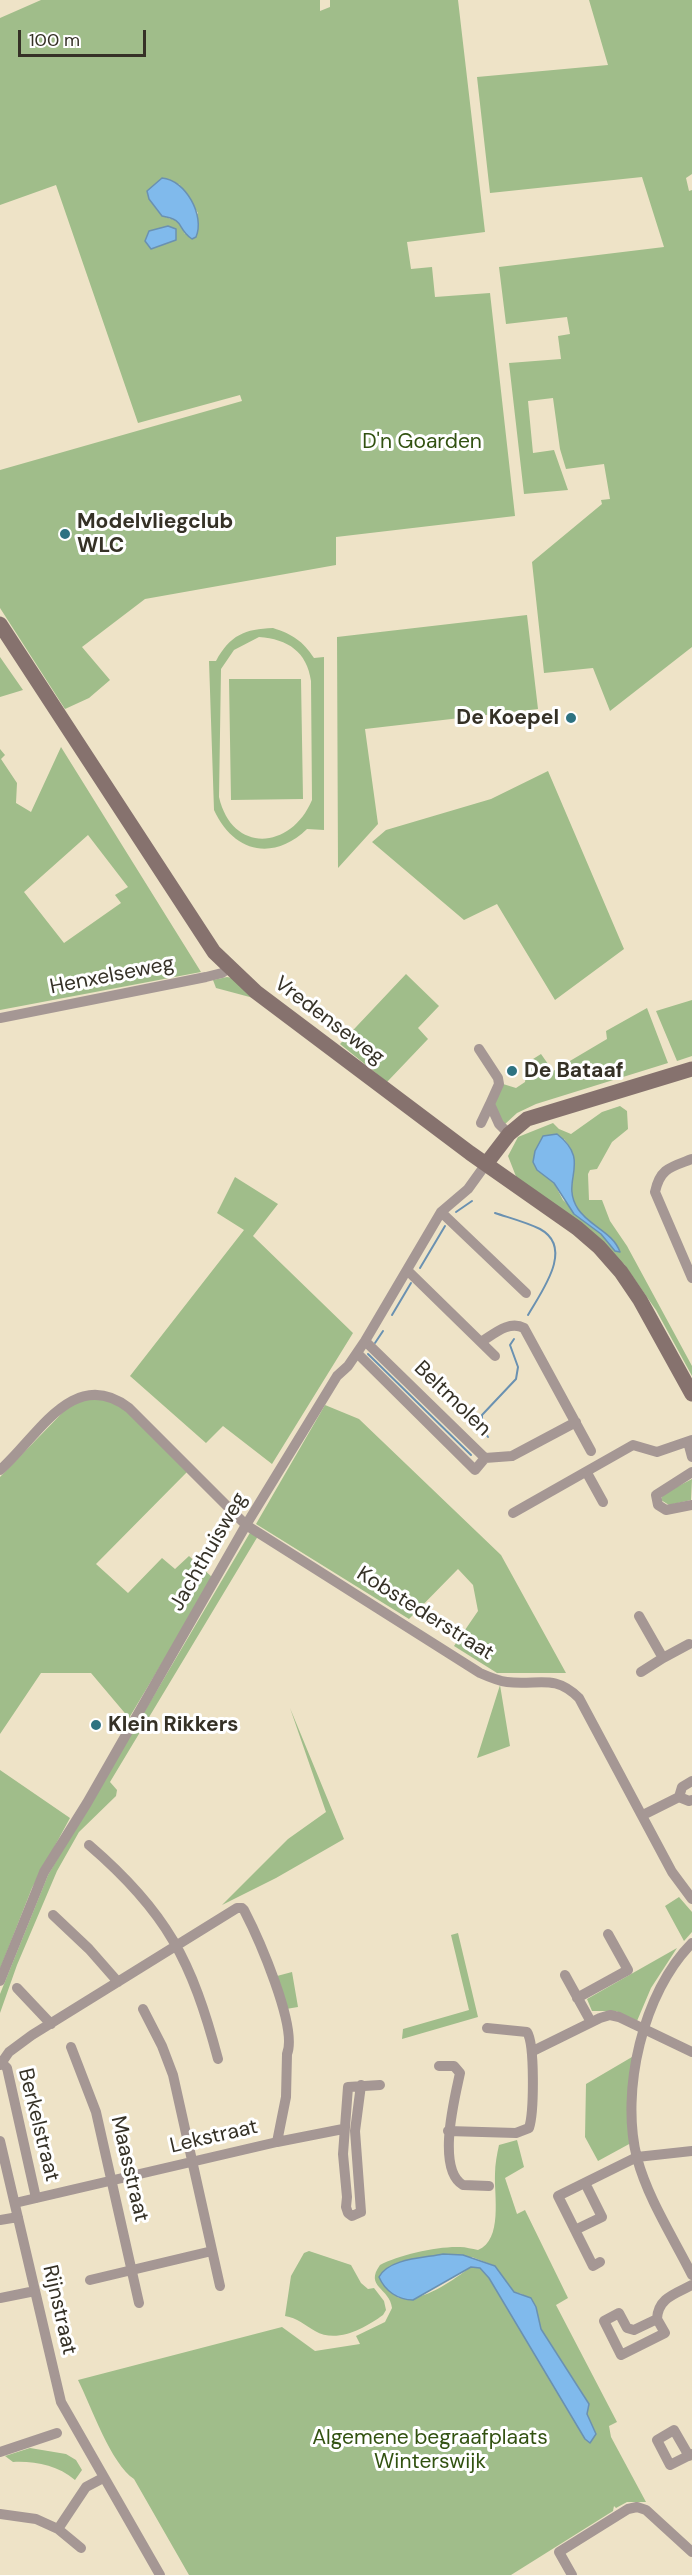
<!DOCTYPE html>
<style>
body{margin:0}
#map{position:relative;width:692px;height:2575px;overflow:hidden;background:#eee3c7;font-family:"DM Sans",sans-serif}
canvas{display:block}
.scale{position:absolute;left:18px;top:30px;width:128px;height:27px;box-sizing:border-box;border:3px solid #353126;border-top:0;padding-left:8px;font-size:18px;line-height:21px;white-space:nowrap;color:#353126;-webkit-text-stroke:4px #fff;paint-order:stroke}
</style>
<div id="map">
<canvas width="692" height="2575"></canvas>
<div class="scale">100 m</div>
</div>
<script>
const context = document.querySelector('canvas').getContext('2d');
context.lineJoin = 'round';
function paint(path, color) { context.fillStyle = color; context.fill(path, 'evenodd'); }
function strokePath(path, color, width, dash) { context.strokeStyle = color; context.lineWidth = width; context.lineCap = dash ? 'butt' : 'round'; context.setLineDash(dash || []); context.stroke(path); }
function label(font, color, halo, rows, align = 'center') {
  context.font = font + ' "DM Sans",sans-serif'; context.lineWidth = 6; context.setLineDash([]); context.textBaseline = 'middle'; context.strokeStyle = halo; context.fillStyle = color; for (const [text, x, y, turn = 0] of rows) {
    context.save(); context.translate(x, y); context.rotate((+turn || 0) * Math.PI / 180); context.textAlign = isNaN(turn) ? turn : align; if (halo) context.strokeText(text, 0, 0); context.fillText(text, 0, 0); context.restore();
  }
}
const green = new Path2D(`
 M41,0H320V11L330,7V0H458L485,232L407,242L411,269L432,267L435,297L490,293L515,516L336,537V565L145,599L82,647L110,680L89,698L65,709L0,608V470L242,401L240,395L138,423L56,185L0,205V18ZM179,184L198,213L185,234C177,215 177,223 164,216C157,212 149,199 147,192Z
 M589,0H692V174L686,178L689,191L692,190V647L610,711L593,668L544,673L532,562L602,504L601,500L610,499L604,464L566,469L560,449L553,398L528,401L533,453L554,450L568,490L524,494L509,363L561,359L558,336L570,334L567,317L506,324L499,267L664,247L642,177L490,193L477,77L608,65Z
 M527,615L538,709L365,729L378,824L338,868L337,637Z
 M273,628C292,634 303,641 314,658L324,657V830L307,829C273,862 233,852 214,810L209,661H216C230,635 245,629 273,628ZM259,637C288,639 307,652 311,681L312,800C291,850 232,854 219,797L221,669L234,650Z
 M0,657L23,690L0,697Z
 M229,679H301L303,799L231,800Z
 M61,747L201,972L0,1010V749L5,755L1,759L17,783L16,803L31,812ZM88,835L128,887L115,895L121,903L64,943L24,892Z
 M548,771L624,949L555,1000L497,904L464,920L372,842L386,830L491,799Z
 M406,974L439,1006L418,1028L428,1039L387,1082L340,1044Z
 M227,977L238,979L261,1000L216,988L213,980Z
 M692,1000V1056L677,1061L656,1011Z
 M647,1008L668,1063L536,1104L517,1113L504,1125L494,1105L503,1084L516,1088L525,1082L527,1068L525,1064L541,1054L553,1071L607,1039L606,1031Z
 M620,1106L627,1111L628,1129L612,1142L597,1169L590,1170L588,1174L589,1200H602L610,1221L627,1246L692,1366V1376L656,1310L624,1264L517,1179L508,1156L518,1137L553,1123L559,1129L571,1134L602,1112ZM564,1139C587,1166 561,1185 578,1210C587,1222 603,1230 614,1241L615,1251L601,1234L563,1200L554,1183Z
 M235,1177L278,1204L253,1236L353,1333L272,1464L223,1426L206,1443L130,1376L244,1230L217,1213Z
 M98,1398L120,1405L188,1471L96,1564L128,1593L162,1558L175,1569L189,1556L213,1578L129,1718L91,1673H41L0,1734V1477L67,1408L77,1402Z
 M325,1405L359,1419L501,1555L566,1673H497L454,1646L478,1611L473,1585L458,1569L409,1619L256,1524Z
 M692,1479L691,1500L669,1505L661,1500L663,1494Z
 M251,1531L258,1536L110,1782L117,1790L116,1796L79,1832L57,1871L17,1965L0,2013V1994L48,1875Z
 M500,1685L510,1746L477,1758Z
 M290,1708L344,1839L276,1878L222,1905L288,1839L326,1812Z
 M0,1770L70,1818L32,1888L0,1969Z
 M679,1897L692,1912V1932L684,1941L665,1906Z
 M458,1933L478,2017L402,2039L403,2029L469,2010L451,1935Z
 M677,1948L651,1988L637,2021L616,2011H592L587,1999Z
 M292,1972L298,2007L286,2009L277,1976Z
 M632,2057L631,2143L598,2161L585,2137L586,2084Z
 M517,2140L524,2167L505,2178L517,2214L525,2210L568,2298L556,2305L617,2422L609,2426L611,2437L646,2502H627L616,2508L614,2506L613,2511L511,2575H189L134,2479C111,2464 91,2406 78,2380L282,2327L315,2351L360,2344L356,2336L385,2322L392,2308C390,2288 364,2287 380,2265C398,2255 438,2246 460,2247C466,2247 472,2249 478,2250C503,2240 494,2195 495,2174C495,2164 497,2154 499,2145ZM472,2257L495,2266L514,2292L522,2294L536,2307L541,2329L589,2404L587,2414L596,2434L535,2353L489,2278L480,2268L471,2267C451,2281 422,2304 397,2297Z
 M309,2251L351,2265L361,2283L368,2289L374,2288L384,2301L386,2310L383,2315C365,2328 337,2344 315,2331C305,2325 297,2318 285,2316L291,2276L304,2253Z
 M30,2448L66,2454L76,2460L82,2470L75,2480C57,2465 35,2461 13,2462L5,2456Z`);
const water = new Path2D(`
 M162,178C186,180 205,216 196,237L192,239C176,228 186,220 162,216L149,199L147,191Z
 M168,226L176,229V240L151,249L145,241L149,231Z
 M557,1134C593,1162 559,1180 578,1209C589,1226 613,1232 620,1252L615,1251L601,1234L574,1214L554,1183L537,1170L533,1162L535,1151L543,1136Z
 M443,2254L463,2255L495,2266L514,2292L531,2298L536,2307L541,2329L589,2404L587,2414L596,2434L590,2443L585,2439L489,2278L480,2268L471,2267L413,2300C398,2300 385,2291 379,2277C389,2258 425,2258 443,2254Z`);
const stream = new Path2D(`
 M456,1212L472,1201
 M495,1213C510,1218 526,1222 540,1229C575,1248 541,1292 528,1315
 M420,1268L445,1226
 M392,1315L411,1283
 M375,1343L383,1331
 M368,1354L471,1455
 M488,1437L482,1428V1415L516,1379L518,1367L510,1345L514,1339`);
const minor = new Path2D(`
 M0,1018L206,977L222,973L229,968
 M479,1049L498,1078L499,1084L490,1104L499,1124L509,1134
 M481,1123L490,1104
 M692,1159C671,1167 660,1168 655,1192L692,1278
 M441,1212L526,1293
 M407,1270L495,1356
 M365,1341L485,1458
 M481,1342C494,1334 509,1320 524,1328L591,1451
 M357,1353L475,1470L485,1458
 M688,1442L692,1457
 M485,1458L512,1456L576,1422
 M0,1470C37,1438 73,1365 129,1408L246,1525L480,1673C489,1677 498,1681 507,1682C538,1686 554,1673 579,1698L672,1872L692,1899
 M692,1472L656,1495L658,1505L666,1510L692,1505
 M587,1473L603,1502
 M513,1513L633,1445L657,1452L692,1440
 M639,1616L663,1658L689,1644
 M641,1672L663,1658
 M679,1797L689,1801L692,1800
 M643,1815L679,1797L682,1787L692,1781
 M89,1845C167,1912 192,1961 218,2059
 M53,1915L89,1949L118,1982
 M692,1943C643,1992 620,2091 637,2158C648,2199 673,2237 692,2275
 M565,1975L591,2022
 M0,1981L44,1872L87,1803L246,1525L337,1376L348,1366L365,1341L441,1212L468,1189L486,1164
 M17,1988L51,2024
 M577,1998L628,1970L608,1934
 M143,2009L162,2046L173,2075L220,2286
 M71,2047L96,2112L139,2303
 M533,2051L600,2018L610,2015L619,2017L692,2052
 M1,2062L7,2068L36,2198
 M0,2065L9,2052L32,2035L237,1908H242L244,1910C258,1937 298,2027 287,2054L286,2097L277,2142L15,2203
 M439,2066H454L460,2073C455,2097 436,2169 463,2185L489,2186
 M361,2085L355,2131L361,2212L352,2216L348,2213L346,2207L347,2197L343,2154L348,2087L380,2085
 M448,2131L516,2133L529,2128C534,2113 535,2044 527,2032L487,2028
 M0,2141L61,2402L160,2575
 M277,2142L343,2129
 M0,2220L18,2217
 M575,2230L602,2217L585,2183
 M600,2262L593,2266L558,2196L637,2157L692,2151
 M90,2280L212,2251
 M0,2298L35,2291
 M619,2313L627,2328L634,2330L657,2319L665,2333L621,2355L604,2321Z
 M657,2319C658,2298 675,2294 692,2285
 M0,2452L57,2433
 M689,2456L674,2430L657,2440L670,2465L692,2454
 M0,2514L36,2519L58,2529L86,2487L103,2478
 M58,2529L81,2548
 M572,2575L559,2552L628,2509L637,2507L646,2510L692,2552`);
const secondary = new Path2D(`
 M0,624L214,952L256,992L470,1153L577,1228L599,1247L621,1272L640,1300L692,1394
 M486,1164L509,1134L527,1119L692,1069`);
const markers = [
 [65,534,6,"#2d7281"],
 [571,718,6,"#2d7281"],
 [512,1071,6,"#2d7281"],
 [96,1725,6,"#2d7281"]
];
const parkNames = [
 ["D'n Goarden",422,442],
 ["Algemene begraafplaats",430,2438],
 ["Winterswijk",430,2462]
];
const poiNames = [
 ["Modelvliegclub",77,522],
 ["WLC",77,546],
 ["De Koepel",559,718,"right"],
 ["De Bataaf",524,1071],
 ["Klein Rikkers",108,1725]
];
const streetNames = [
 ["Henxelseweg",112,976,-11],
 ["Vredenseweg",329,1021,37],
 ["Beltmolen",452,1399,44],
 ["Jachthuisweg",209,1552,-60],
 ["Kobstederstraat",425,1614,32],
 ["Berkelstraat",38,2125,76],
 ["Lekstraat",214,2137,-13],
 ["Maasstraat",129,2169,77],
 ["Rijnstraat",59,2310,77]
];
paint(green, '#a0bd8a');
paint(water, '#80baec');
strokePath(water, '#6a91b1', 1.5);
strokePath(stream, '#6a91b1', 2);
strokePath(minor, '#a59794', 10);
strokePath(secondary, '#86726e', 15);
for (const [x, y, r, color] of markers) { const dot = new Path2D(); dot.arc(x, y, r, 0, 2 * Math.PI); context.fillStyle = color; context.fill(dot); strokePath(dot, '#fff', 2); }
label('21px', '#325211', '#fff', parkNames);
label('bold 21px', '#353126', '#fff', poiNames, 'left');
label('21px', '#353126', '#fff', streetNames);
</script>
